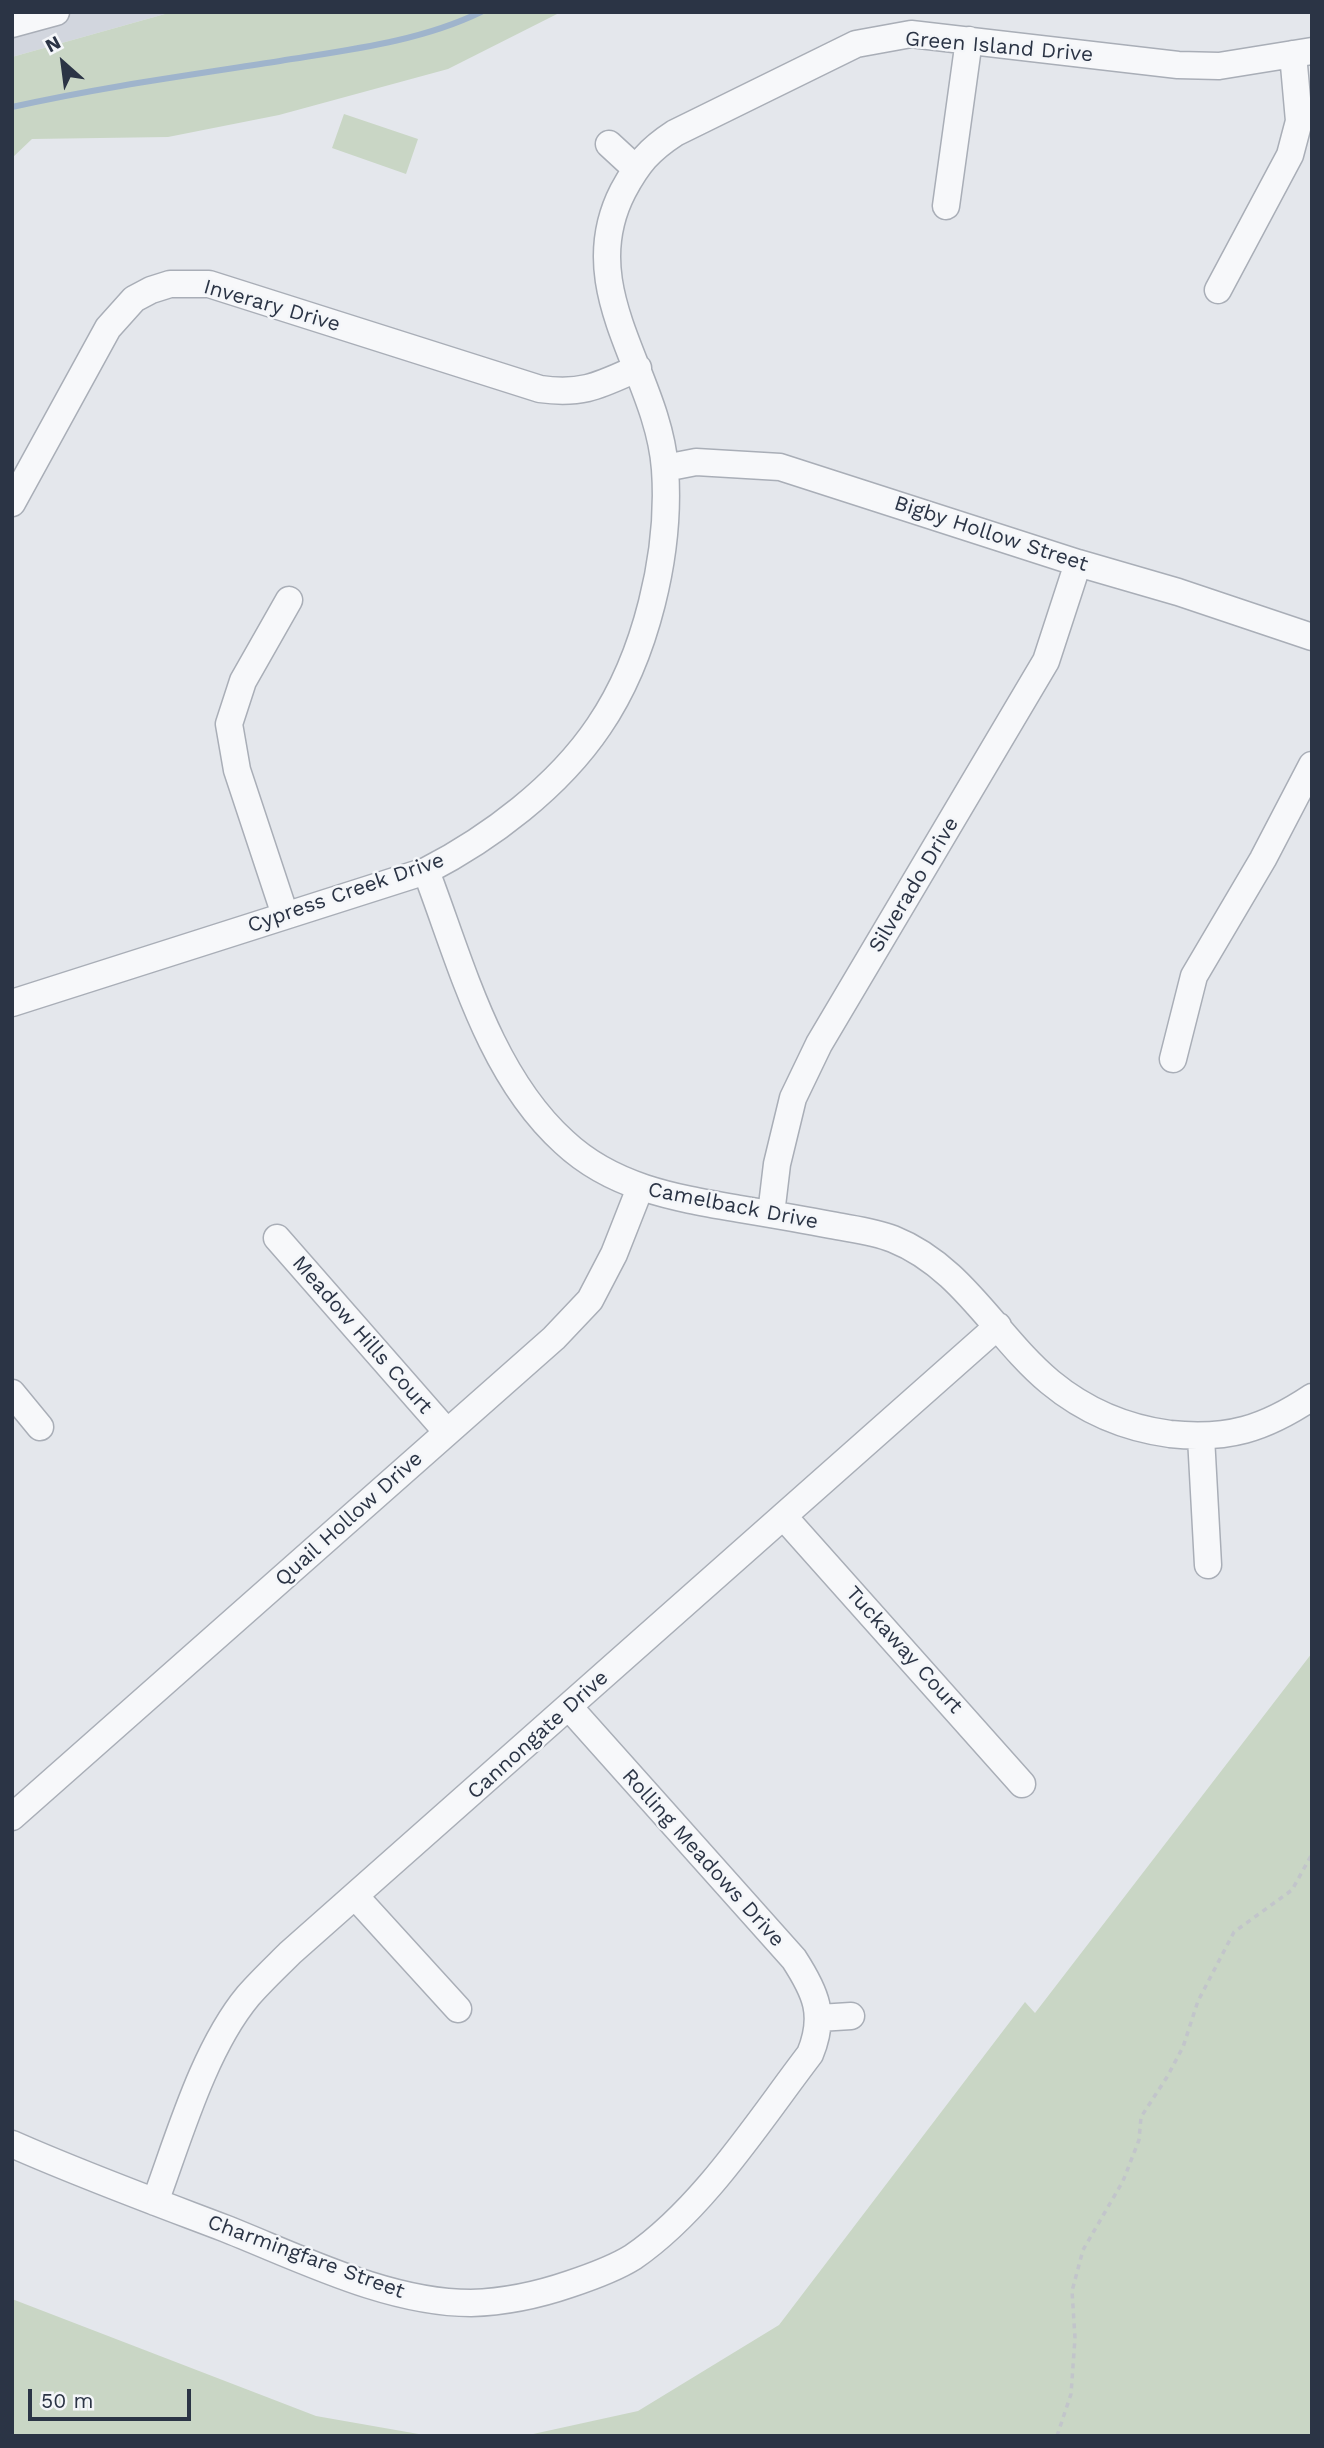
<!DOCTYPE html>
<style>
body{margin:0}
#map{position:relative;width:1324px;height:2448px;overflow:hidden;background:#e4e7ec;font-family:"Work Sans",sans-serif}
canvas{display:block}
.frame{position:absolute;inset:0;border:14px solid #2b3445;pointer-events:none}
.north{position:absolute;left:28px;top:28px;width:70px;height:70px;-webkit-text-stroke:5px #f4f6f9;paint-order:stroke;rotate:332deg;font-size:19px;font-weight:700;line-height:28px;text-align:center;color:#2b3445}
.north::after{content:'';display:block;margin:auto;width:24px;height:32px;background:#2b3445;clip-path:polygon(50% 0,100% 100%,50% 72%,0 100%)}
.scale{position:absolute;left:28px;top:2389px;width:163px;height:32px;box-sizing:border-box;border:4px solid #2b3445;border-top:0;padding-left:9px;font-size:21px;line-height:24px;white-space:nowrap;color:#2b3445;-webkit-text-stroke:5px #f4f6f9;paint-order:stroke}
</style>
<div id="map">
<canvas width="1324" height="2448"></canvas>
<div class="frame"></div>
<div class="north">N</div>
<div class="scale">50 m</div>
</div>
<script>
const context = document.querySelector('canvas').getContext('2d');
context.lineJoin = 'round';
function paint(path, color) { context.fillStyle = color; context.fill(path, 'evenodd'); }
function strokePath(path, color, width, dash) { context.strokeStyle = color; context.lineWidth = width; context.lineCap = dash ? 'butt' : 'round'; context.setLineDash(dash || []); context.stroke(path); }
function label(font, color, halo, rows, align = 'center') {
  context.font = font + ' "Work Sans",sans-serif'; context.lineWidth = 5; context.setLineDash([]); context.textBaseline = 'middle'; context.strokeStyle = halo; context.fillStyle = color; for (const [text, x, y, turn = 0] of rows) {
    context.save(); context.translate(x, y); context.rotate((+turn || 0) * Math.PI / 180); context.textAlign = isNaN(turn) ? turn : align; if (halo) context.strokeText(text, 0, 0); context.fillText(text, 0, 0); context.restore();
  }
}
const built = new Path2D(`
 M12,12H172L12,57Z`);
const green = new Path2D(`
 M172,12H561L448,69L279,115L168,137L32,139L12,158V57Z
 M344,114L418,139L406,174L332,148Z
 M1312,1653V2436H524L638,2411L779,2325L1025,2002L1035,2013Z
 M12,2299L316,2416L430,2436H12Z`);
const stream = new Path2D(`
 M12,107C101,87 190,75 280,61C347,50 419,42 481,12`);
const path = new Path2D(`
 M1057,2436L1071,2394L1075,2338L1072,2291L1083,2250L1123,2181L1139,2140L1141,2117L1167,2077L1183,2047L1198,2001L1234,1932L1292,1890L1312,1854`);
const minor = new Path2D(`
 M12,24L56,12
 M609,144L635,168
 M946,206L969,40
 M1218,290L1290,155L1299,121L1293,54
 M665,468L696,462L780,467L1078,563L1178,592L1312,637
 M12,503L108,328L134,299L151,290L170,284H209L540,389C583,395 600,385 638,368
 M426,871C461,963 489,1074 564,1142C613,1188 676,1198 740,1209C770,1214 800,1219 831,1225C851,1229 873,1231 893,1239C963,1267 995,1336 1050,1382C1085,1411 1125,1428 1170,1434C1228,1440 1264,1429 1312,1397
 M285,915L237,770L229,724L243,681L289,600
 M12,1003L426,871C490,838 558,787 599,726C646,657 671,553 665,469C658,372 572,290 623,191C638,163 649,150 675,133L856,44L911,34L1178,65L1219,66L1312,51
 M1173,1059L1194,976L1263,859L1312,765
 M771,1214L777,1164L793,1098L819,1044L1046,661L1078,563
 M277,1238L447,1432
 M12,1393L40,1427
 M1201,1437L1208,1565
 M784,1517L1022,1784
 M12,1817L554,1338L590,1300L614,1254L640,1188
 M355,1896L458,2009
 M819,2018L851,2016
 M12,2144C82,2175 153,2201 224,2228C300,2258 388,2303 471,2303C505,2302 538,2295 570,2284C591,2277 614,2269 633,2257C703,2209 758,2122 810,2054C826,2015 816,1993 794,1959L569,1707
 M155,2202C179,2137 204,2049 248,1996C261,1981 276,1967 290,1953L998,1326`);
const streetNames = [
 ["Green Island Drive",999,47,5],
 ["Inverary Drive",272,306,16],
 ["Bigby Hollow Street",991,534,18],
 ["Silverado Drive",914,885,-59],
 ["Cypress Creek Drive",346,893,-19],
 ["Camelback Drive",733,1206,11],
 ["Meadow Hills Court",362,1335,49],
 ["Quail Hollow Drive",349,1519,-42],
 ["Tuckaway Court",904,1650,48],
 ["Cannongate Drive",538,1735,-42],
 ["Rolling Meadows Drive",703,1858,48],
 ["Charmingfare Street",306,2257,20]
];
paint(built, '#d2d6de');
paint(green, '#c9d6c5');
strokePath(stream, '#9fb4cc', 6);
strokePath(minor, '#a9aeb7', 29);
strokePath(path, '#c2c5cb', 3.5, [5, 5]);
strokePath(minor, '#f7f8fa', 26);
label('21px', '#2b3445', '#f4f6f9', streetNames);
</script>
